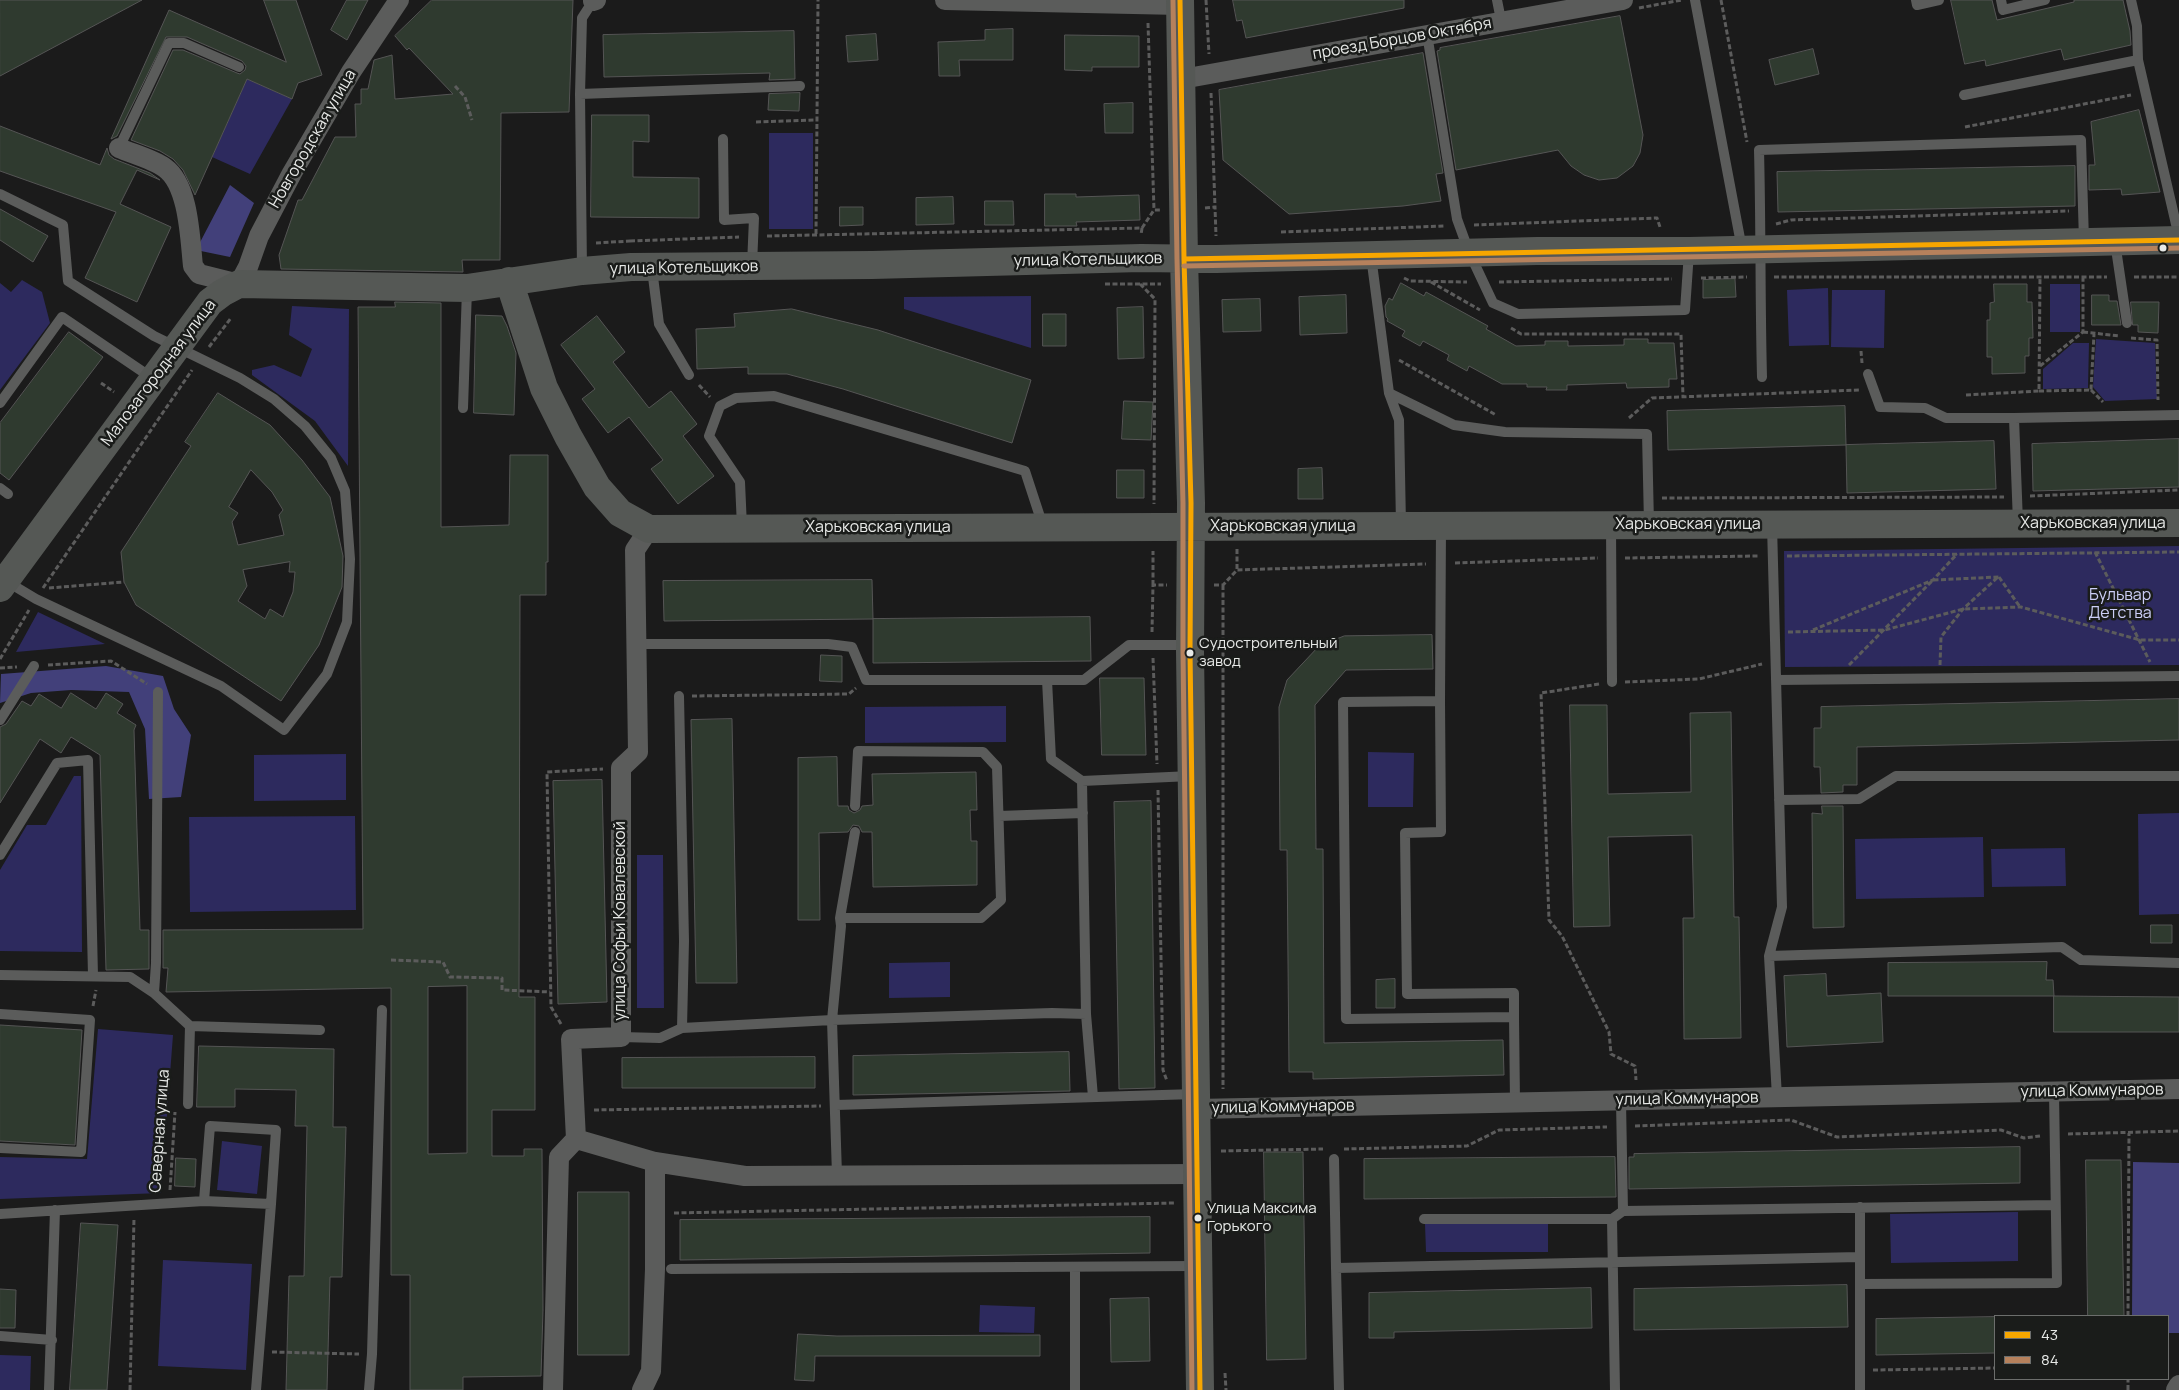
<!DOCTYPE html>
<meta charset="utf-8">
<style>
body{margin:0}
#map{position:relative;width:2179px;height:1390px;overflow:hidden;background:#1b1b1b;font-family:Manrope,sans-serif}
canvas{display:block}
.legend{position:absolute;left:1994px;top:1315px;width:175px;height:65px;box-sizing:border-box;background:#1a1c1a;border:1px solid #6c6e6c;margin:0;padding:6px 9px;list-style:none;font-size:15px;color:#e7e9e7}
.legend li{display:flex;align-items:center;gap:10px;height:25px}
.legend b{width:25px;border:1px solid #6c6e6c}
</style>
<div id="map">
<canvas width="2179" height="1390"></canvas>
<ul class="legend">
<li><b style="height:6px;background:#f7a600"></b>43</li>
<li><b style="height:6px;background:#b6815c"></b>84</li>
</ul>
</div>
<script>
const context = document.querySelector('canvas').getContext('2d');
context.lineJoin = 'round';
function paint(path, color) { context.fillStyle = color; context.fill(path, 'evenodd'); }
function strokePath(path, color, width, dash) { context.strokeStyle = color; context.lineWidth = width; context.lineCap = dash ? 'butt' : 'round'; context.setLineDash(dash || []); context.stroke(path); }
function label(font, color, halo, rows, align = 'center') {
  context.font = font + ' Manrope,sans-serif'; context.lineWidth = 5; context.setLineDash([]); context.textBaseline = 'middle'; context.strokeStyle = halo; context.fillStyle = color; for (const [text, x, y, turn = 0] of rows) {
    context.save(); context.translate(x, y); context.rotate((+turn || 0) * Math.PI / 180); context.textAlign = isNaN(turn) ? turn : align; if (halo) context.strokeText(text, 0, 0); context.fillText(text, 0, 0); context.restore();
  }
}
const green = new Path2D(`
 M247,79L292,99L250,174L212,157Z
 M769,133H813V229H769Z
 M22,280L42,292L50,323L0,390V283L11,292Z
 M2050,284H2080V332H2050Z
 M1828,288L1829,345L1789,346L1787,290Z
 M1832,290H1885L1884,348L1831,347Z
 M1031,296V348L904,309V297Z
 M292,306L349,309L348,466L315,421L252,375V370L274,365L301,377L312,349L289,335Z
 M2096,339L2155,343L2157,399L2105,401L2093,387Z
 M2073,343H2089L2088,388L2043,389V369Z
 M2179,546V665L1785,667L1784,551Z
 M38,612L105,644L16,652Z
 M1006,706V742L865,743V707Z
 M1368,752L1414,753L1413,807H1368Z
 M346,754V800L254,801V755Z
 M74,776H81L82,952L0,951V870L27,825H46Z
 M2179,813V914L2139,915L2138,814Z
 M355,816L356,910L190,912L189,817Z
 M1983,837L1984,897L1856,899L1855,839Z
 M2065,848L2066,886L1992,887L1991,849Z
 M637,855H663L664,1008H637Z
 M950,962V997L889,998V963Z
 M98,1029L173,1035L161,1193L0,1199V1157L87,1159Z
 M222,1141L262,1146L257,1194L217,1190Z
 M2018,1212V1261L1891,1263L1890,1214Z
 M1425,1224H1548V1252H1426Z
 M163,1260L252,1264L246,1370L158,1366Z
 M980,1305L1035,1307L1034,1333L979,1332Z
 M0,1355L31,1356L30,1390H0Z`);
const forest = new Path2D(`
 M230,185L254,203L230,257L196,250Z
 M106,666L163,676L174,709L191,735L181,797L149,799L145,729L129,692L71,690L31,693L0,703L1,674Z
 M2133,1162L2179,1163V1333H2168V1316H2132Z`);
const building = new Path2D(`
 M0,0H142L0,76Z
 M264,0H296L322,75L298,83L292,99L247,79L195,195L183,170L173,159L160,151L131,140L173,50H183L237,73L240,74L245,70L246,66L242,61L187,37H166L117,136L111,139L169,10L286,62Z
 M347,0H368L347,40L331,30Z
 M432,0H573L569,112L501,113L500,260H462L463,272L281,269L279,255L298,200H302L335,137H356L355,104H361V89H368L374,60L392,55L395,99L453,94L409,48L407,50L395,36Z
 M1233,0H1404V8L1246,38L1242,20L1237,21Z
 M1951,0H1992L1997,20L2074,2V0H2123L2130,31L2131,45L2064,60L2061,49L1986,66L1985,60L1965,64Z
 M1620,16L1643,135L1640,153L1633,166L1617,178L1599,180L1584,175L1571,166L1558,150L1456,170L1437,51L1440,50V48Z
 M1013,29V60H959L960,76H939L938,42L985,40V30Z
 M794,31L795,79L769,80L770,73L604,77L603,35Z
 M876,34L878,60L848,62L846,36Z
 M1065,35L1139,36V67H1092V71L1065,70Z
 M1813,49L1819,74L1775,85L1769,60Z
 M1423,53L1443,173L1436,174L1441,201L1403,206L1289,214L1223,160L1219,90Z
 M800,93L799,111L768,110L769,94Z
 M1133,103V133H1105L1104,104Z
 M2139,110L2160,192L2122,195L2121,189L2089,190V165H2095L2091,122Z
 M592,115H649V142L633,141V177L699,178V218L591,217Z
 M0,126L100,165L107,148L109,155L114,159L150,173L160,180L137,170L120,204L171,227L137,302L85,278L116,212L0,171Z
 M2075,166V206L1778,212L1777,172Z
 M1045,194H1076V197L1139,195L1140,220L1076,222L1077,226H1045Z
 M953,197L954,224L916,225V198Z
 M985,201H1013L1014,225H985Z
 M840,207H863V225L840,226Z
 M0,209L48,236L33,262L0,240Z
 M1735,279L1736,297L1703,298V280Z
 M1401,283L1424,296L1426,292L1488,326L1486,329L1516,346L1545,345V341H1568V346L1624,345V339H1648V343H1674L1677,379H1669V387L1627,388L1626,383L1567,385V390H1546L1547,387H1527V384H1502L1469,366L1467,371L1447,360L1449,355L1423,341L1420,346L1402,336L1405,331L1387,321L1388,319L1386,317L1385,306L1389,298L1392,300Z
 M1994,284H2027V302H2032L2033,338H2029V356H2025V373L1992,374V357H1987V320H1990V303L1994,302Z
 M1346,295L1347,333L1300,335L1299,297Z
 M2092,295H2109V301H2117L2121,325H2092Z
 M1260,299L1261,331L1223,332L1222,300Z
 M395,302L441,303V527L509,525L510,455H548V562H546V595H520L519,997H535V1110H492V1156H524V1149H542L543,1310L541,1376L463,1377V1390H410V1275H391V988L166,992L168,968H163V930L363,929L358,307H395ZM467,986V1153L428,1154V987Z
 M2131,302H2159L2158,333L2138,332V325H2133Z
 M1143,307L1144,358L1118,359L1117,308Z
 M792,309L878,330L1031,380L1012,443L843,389L787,374H748V367L697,369L696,329L735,327L734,314Z
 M1043,314H1066V346H1043Z
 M476,315L502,316L507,326L516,353L514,415L474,413Z
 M597,316L625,352L613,362L649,408L671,391L697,424L683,436L714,476L678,504L651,469L663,460L629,417L608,433L582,399L595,389L561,345Z
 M69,332L103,357L9,480L0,473V423Z
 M218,393L270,425L302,460L330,497L343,556L342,587L319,645L281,701L136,605L124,582L121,552L191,446L185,442ZM251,470L272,492L283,510L279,515L284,535L238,545L232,522L238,513L229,507ZM290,562L289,572H295L293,592L283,617L270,609L265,619L238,601L247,586L243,570Z
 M1124,401L1153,402L1151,440L1122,439Z
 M1845,406L1846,445L1668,450L1667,411Z
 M2179,439V487L2033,491L2032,444Z
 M1994,441L1996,489L1847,493L1846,445Z
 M1322,468L1323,499H1298V469Z
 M1117,470H1144V498H1117Z
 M872,580L873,619L664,621L663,581Z
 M1090,617L1091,661L873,663V619Z
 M1432,635L1433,669L1346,670L1315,705L1316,849H1323L1324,1043L1503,1040L1504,1075L1313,1079V1072H1289L1287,850H1280L1279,707L1287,680L1319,646L1344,636Z
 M821,655L842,656V682L820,681Z
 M1100,678H1144L1146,755H1102Z
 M71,693L96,709L106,693L123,704L117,713L136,725L134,730L140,930H149V969L106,970L100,755L71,737L61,753L40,739L0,803V727L6,724L22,701L31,706L39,694L61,708Z
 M2179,699V740L1857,747V785H1843V792L1821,793L1820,767H1814V728H1821V707Z
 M1570,705H1607L1608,794L1691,792L1690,713L1731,712L1734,917H1739L1741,1038L1684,1039L1683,918H1694L1692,835L1608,837L1610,926L1574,927Z
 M732,719L737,983H696L691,720Z
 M837,757L838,806H848L849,810L854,813L860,810L862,806L873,805L872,774L976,772L977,810H970L971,841H977V885L873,887L872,832H862L859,826L853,825L848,832L819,833L820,920H798V758Z
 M602,780L607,1002L558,1004L553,781Z
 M1151,801L1155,1088L1119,1089L1114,802Z
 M1822,806H1843L1844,927L1813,928L1812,813L1822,814Z
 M2151,925H2172V943H2151Z
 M2047,962L2046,980H2053L2054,996H1888V963Z
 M1826,974L1827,996L1881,993L1883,1042L1787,1047L1784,976Z
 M1395,979V1008H1376V980Z
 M2054,996L2179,997V1032H2054Z
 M0,1025L82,1030L75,1145L0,1141Z
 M199,1046L334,1049L333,1127H346L342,1277H330L327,1390H286L289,1276H304L307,1126H295L296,1090L235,1089V1107H197Z
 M1069,1052L1070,1091L853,1095V1056Z
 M815,1057V1088H622V1058Z
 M2020,1147V1183L1629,1189V1157H1634V1154Z
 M1264,1152H1303L1306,1359L1267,1360Z
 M1615,1157L1616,1197L1364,1199V1159Z
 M176,1158L196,1159L195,1187L175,1186Z
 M2086,1160H2121L2124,1316H2088Z
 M578,1192H629V1355H578Z
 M1150,1217V1253L680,1260V1220Z
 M81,1223L118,1225L107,1390H70Z
 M1847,1285L1848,1327L1634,1330V1289Z
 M1591,1288L1592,1328L1394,1332V1338H1369V1293Z
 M0,1289L16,1290L15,1328H0Z
 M1149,1298L1150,1361L1111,1362L1110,1299Z
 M1995,1317V1353L1876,1355V1319Z
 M798,1334L837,1336L1040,1335V1356H815L814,1381L795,1380Z`);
const path = new Path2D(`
 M1206,0L1209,54
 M1721,0L1747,142
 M1639,8L1682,0
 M1148,23L1154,210
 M455,86L465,97L472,120
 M1211,93L1215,207
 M756,122L816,120
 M1965,127L2131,95
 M1205,208L1215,207L1216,236
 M1776,224L1791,220L2069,211
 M1474,225L1657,218L1660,227
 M1142,228L1154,210H1161
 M1281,232L1445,226
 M816,234L818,0
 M767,236L1142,228L1141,235
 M630,241L739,237
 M596,243L630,241V243
 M1774,277H2107
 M2134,277H2179
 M1404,278L1410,281L1467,282
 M1701,278L1747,277
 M1431,282L1480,310
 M1499,282L1672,279
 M1105,284H1161
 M1140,284L1155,299L1154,504
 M1511,328L1521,334H1681L1683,397
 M2083,332L2120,336
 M2131,338L2157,340L2158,400
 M209,347L231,318
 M1861,351L1862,363
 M1399,360L1496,415
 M2040,366L2083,332V277
 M101,383L114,392
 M699,385L710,397
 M2091,390L2103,402
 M2039,391L2091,390L2094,334
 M1966,395L2039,391L2040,277
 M1629,418L1652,398L1860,390
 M2030,496L2179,490
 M1662,498L2004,497
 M1237,549V570
 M2095,552L2150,662
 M1787,556L2179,552
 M1625,558L1758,556
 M1455,563L1598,558
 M1999,577L2020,607
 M1153,585V551
 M1214,585H1223L1237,570L1426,564
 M1223,585V1089
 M43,588L192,370
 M49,588L124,582
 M1813,630L1933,580L1957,554
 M1152,632L1153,585H1167
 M1788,632L1885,630L1963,609L2021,607L2140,640H2179
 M1153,658L1157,764
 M0,659L29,610
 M48,665L111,661L147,684
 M1849,665L1933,580L1999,577
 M1940,665L1941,637L1963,609L1998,577
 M0,668L17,667
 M1625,682L1699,679L1762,664
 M1599,684L1541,693L1549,920L1562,936L1609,1032L1611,1054L1635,1066L1636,1080
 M692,696L849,694L856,688
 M1158,790L1163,1070L1167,1081
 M391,960L443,962L450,977L502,978V990L550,992
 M93,1006L96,990
 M561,1024L551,1007L547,772L603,769
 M594,1110L821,1106
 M1635,1126L1791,1120L1837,1137L2001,1130L2024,1138L2040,1136
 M2068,1134L2179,1131
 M1344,1149L1467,1146L1499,1130L1607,1127
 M1221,1151L1323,1149
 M170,1190L175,1112
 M674,1213L1174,1203
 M2128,1316L2129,1133
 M272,1352L359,1354
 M1873,1370L1995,1368
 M1225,1373L1226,1390
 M130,1390L134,1218
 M2128,1390V1379`);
const lane = new Path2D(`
 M1497,0L1501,20
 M1695,0L1742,249
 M1916,0L1917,5L1939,0
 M2001,0L2003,10L2045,0
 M2131,0L2137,26L2138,60L2179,237
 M1427,34L1457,219L1469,252L1493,303L1518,314L1685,310L1689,252
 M580,94L800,86
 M1964,95L2138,60
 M723,139L724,220L754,218L752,265
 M119,148L169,43H184L239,67
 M0,194L63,225L68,281L154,336L240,378L274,399L305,426L331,458L345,491L350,559L347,622L327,674L284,730L221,686L36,599L6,581
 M2115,242L2127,323
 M1371,256L1389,393L1399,420L1401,525
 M582,269L580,94L582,18L593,1
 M652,269L659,324L689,375
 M1868,374L1880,407L1925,408L1946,418H2014L2018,523
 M1762,377C1760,301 1761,226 1759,150L2081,140L2084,241
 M1389,393L1454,425L1505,432L1647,434L1649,524
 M0,403L62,317L152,378
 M463,408L467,289
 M2014,418L2179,415
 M0,488L8,494
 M1772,525L1782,907L1769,956L1777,1097
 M1611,526L1612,682
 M742,527L740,482L709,436L720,406L736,398L774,396L1025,471L1043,526
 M1441,527L1440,701L1343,702L1346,1019L1514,1017L1515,1102
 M637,644H828L852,647L866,680H1084L1129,645H1189
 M1047,680L1051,759L1082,781L1191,776
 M1776,680L2179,676
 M679,696L684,941L682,1028
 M1440,701L1441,832L1405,833L1407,994L1514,993V1017
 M0,720L34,666
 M1082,781L1086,1014L1093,1097
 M1779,800L1859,799L1896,776H2179
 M999,816L1083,813
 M0,855L57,763L88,760L93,976
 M840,918L855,832
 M1769,956L2062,947L2081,960L2179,963
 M0,975L130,977L154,993L190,1026L320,1030
 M154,993L156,963L158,692
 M0,1014L90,1020L81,1152L0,1148
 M621,1037L660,1038L682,1028L832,1020L1052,1013L1086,1014
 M188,1104L190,1026
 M836,1105L1195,1094
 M1334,1159L1336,1268
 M837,1175L832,1020L841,926L840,918H981L1001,900L997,767L983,752L858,751L855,806
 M204,1201L210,1126L276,1130L271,1204
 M1860,1207V1390
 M1623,1211L2055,1205
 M0,1214L204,1201L271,1204L256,1390
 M1424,1219H1612
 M671,1269L1197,1266
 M1860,1284L2057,1283L2054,1092
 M0,1336L52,1340
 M49,1390L55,1210
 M369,1390L372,1354L382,1010
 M1075,1390V1268
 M1339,1390L1336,1268L1860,1257
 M1615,1390L1612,1219L1623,1211L1621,1101`);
const street = new Path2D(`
 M945,0L1180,5
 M593,1L596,0
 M1182,79L1623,0
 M119,148C133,154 153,159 165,168C189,185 190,239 193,266L199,274L239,284L248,267L259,236L292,173L351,72L399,0
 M1196,1109L2179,1089
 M576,1139L655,1162L745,1176L1197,1174
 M553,1390L559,1157L576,1139L571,1039L621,1037V768L638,752L635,550L649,529
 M642,1390L651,1371L655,1269V1162
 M2176,1390L2179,1385`);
const secondary = new Path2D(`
 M1180,0L1184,259L1191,503L1190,651L1200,1390
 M509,281L544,388L568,436L597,487L620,513L649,529L2179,523
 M0,588L210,302L222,293L239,284L467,288L582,271L631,267L872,265L1141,258L1216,259L1537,251H1689L2179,240`);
const bus1 = new Path2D(`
 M1180,0L1184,259L1191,503L1190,651L1200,1390
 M1184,259L2179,240`);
const bus2 = new Path2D(`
 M1173,0L1177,259L1183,503V651L1192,1390
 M1184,266L2179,248`);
const markers = [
 [2163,248,4.5,"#e7e9e7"],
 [1190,653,4.5,"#e7e9e7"],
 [1198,1218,4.5,"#e7e9e7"]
];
const busNames = [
 ["Судостроительный",1199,644],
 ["завод",1199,662],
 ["Улица Максима",1207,1209],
 ["Горького",1207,1227]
];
const streetNames = [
 ["проезд Борцов Октября",1402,39,-10],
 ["Новгородская улица",313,139,-60],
 ["улица Котельщиков",1088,260,-1],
 ["улица Котельщиков",684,268,-1],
 ["Малозагородная улица",159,373,-53],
 ["Харьковская улица",2093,524],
 ["Харьковская улица",1688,525],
 ["Харьковская улица",1283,527],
 ["Харьковская улица",878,528],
 ["улица Софьи Ковалевской",621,921,-90],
 ["улица Коммунаров",2092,1091,-1],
 ["улица Коммунаров",1687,1099,-1],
 ["улица Коммунаров",1283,1107,-1],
 ["Северная улица",160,1131,-86]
];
const parkNames = [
 ["Бульвар",2120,596],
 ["Детства",2120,614]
];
paint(green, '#2d2a5e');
paint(forest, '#42407a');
paint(building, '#2f3a2f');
strokePath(building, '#555', 1);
strokePath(path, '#5c5c5c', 3, [5, 2.5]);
strokePath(lane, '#5b5c5b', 10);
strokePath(street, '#5b5c5b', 20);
strokePath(secondary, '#555855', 28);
strokePath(bus1, '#f7a600', 5);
strokePath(bus2, '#b6815c', 5);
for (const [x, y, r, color] of markers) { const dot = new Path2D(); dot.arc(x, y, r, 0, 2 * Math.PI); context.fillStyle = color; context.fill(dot); strokePath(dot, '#1a1c1a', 2); }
label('15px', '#e7e9e7', '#1a1c1a', busNames, 'left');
label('16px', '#e7e9e7', '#1a1c1a', streetNames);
label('16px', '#cccef6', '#1a1c1a', parkNames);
</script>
